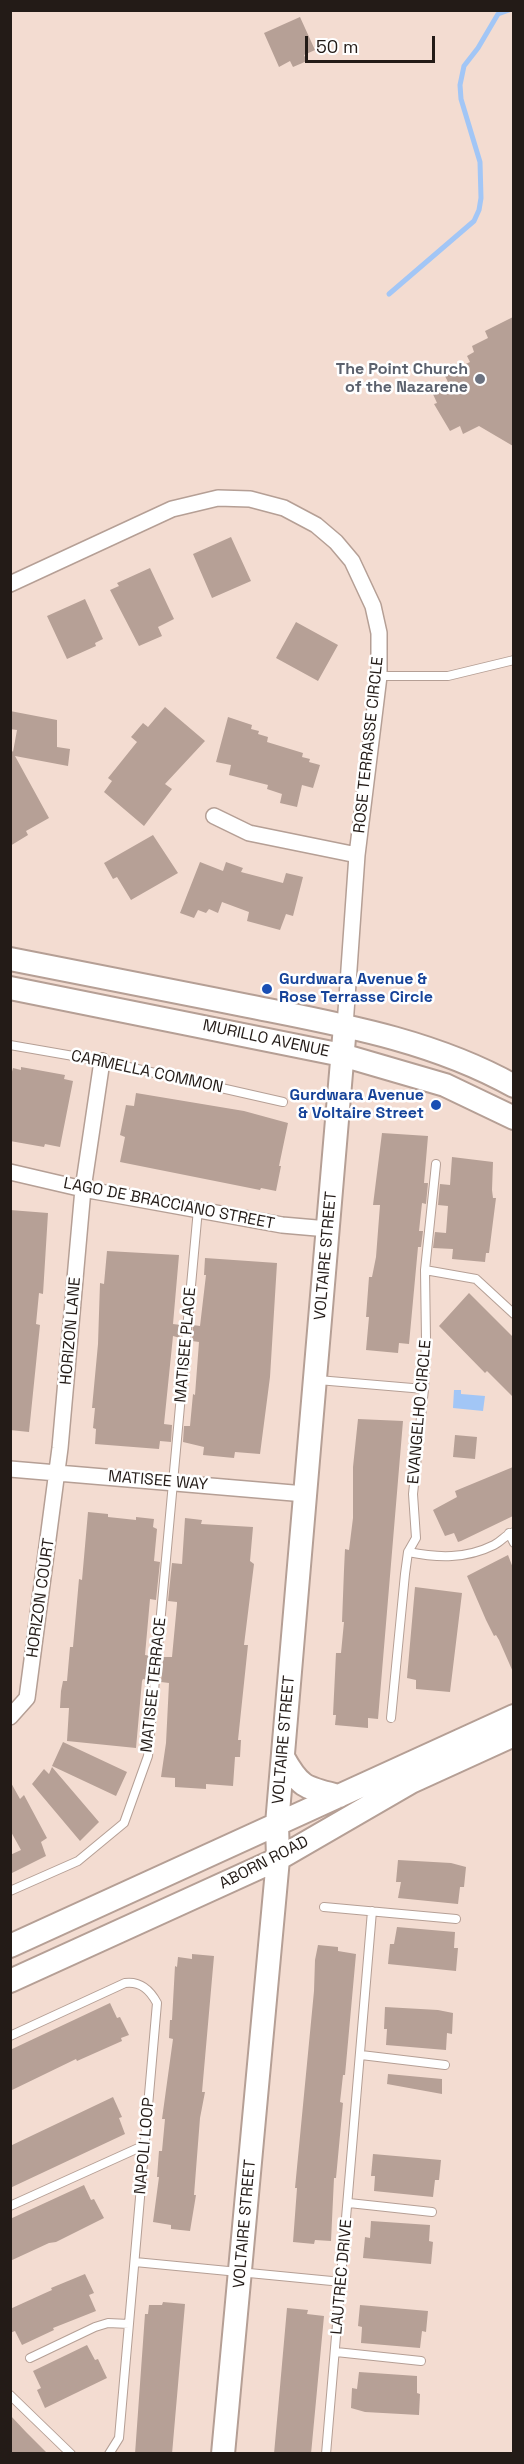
<!DOCTYPE html>
<style>
body{margin:0}
#map{position:relative;width:524px;height:2464px;overflow:hidden;background:#f3dcd1;font-family:"Space Grotesk",sans-serif}
canvas{display:block}
.frame{position:absolute;inset:0;border:12px solid #231b17;pointer-events:none}
.scale{position:absolute;left:305px;top:36px;width:130px;height:27px;box-sizing:border-box;border:3px solid #231b17;border-top:0;padding-left:8px;font-size:18px;line-height:21px;white-space:nowrap;color:#231b17;-webkit-text-stroke:4px #fff;paint-order:stroke}
</style>
<div id="map">
<canvas width="524" height="2464"></canvas>
<div class="frame"></div>
<div class="scale">50 m</div>
</div>
<script>
const context = document.querySelector('canvas').getContext('2d');
context.lineJoin = 'round';
function paint(path, color) { context.fillStyle = color; context.fill(path, 'evenodd'); }
function strokePath(path, color, width, dash) { context.strokeStyle = color; context.lineWidth = width; context.lineCap = dash ? 'butt' : 'round'; context.setLineDash(dash || []); context.stroke(path); }
function label(font, color, halo, rows, align = 'center') {
  context.font = font + ' "Space Grotesk",sans-serif'; context.lineWidth = 5; context.setLineDash([]); context.textBaseline = 'middle'; context.strokeStyle = halo; context.fillStyle = color; for (const [text, x, y, turn = 0] of rows) {
    context.save(); context.translate(x, y); context.rotate((+turn || 0) * Math.PI / 180); context.textAlign = isNaN(turn) ? turn : align; if (halo) context.strokeText(text, 0, 0); context.fillText(text, 0, 0); context.restore();
  }
}
const water = new Path2D(`
 M454,1390H461V1394L485,1396L483,1411L453,1408Z`);
const stream = new Path2D(`
 M389,294L474,221L479,210L481,198L480,162L461,99L460,85L464,66L478,48L498,14L509,10`);
const building = new Path2D(`
 M300,17L315,50L304,55L307,61L293,67L290,61L279,67L264,33Z
 M513,317V446L479,426L463,434L460,426L450,431L434,404L437,403L432,392L449,384L444,374L470,362L467,356L474,352L472,346L488,338L485,331Z
 M231,537L251,581L212,598L193,554Z
 M150,568L174,619L158,627L162,636L139,646L110,590L119,586L117,583Z
 M85,599L103,639L95,643L96,646L67,659L47,616Z
 M296,622L338,645L318,681L276,658Z
 M165,707L205,741L165,784L172,789L144,826L104,792L112,781L108,778L137,742L131,737L143,723L148,727Z
 M10,711L57,720V747L70,749L68,766L15,756L49,818L26,831L28,835L10,846V748L13,752L17,730L10,729Z
 M228,717L252,725L251,729L259,731L258,734L268,737L267,742L303,753L302,757L310,759L309,762L320,765L313,788L302,785L297,807L280,803L282,794L267,789L268,785L229,775L231,765L216,762Z
 M153,835L178,873L131,900L117,877L113,879L104,863Z
 M200,862L223,871L226,862L243,868L241,872L283,883L286,873L303,877L293,916L286,914L280,930L247,921L249,912L222,902L218,913L209,909L206,913L198,910L194,918L180,913Z
 M21,1067L65,1075L64,1079L73,1081L60,1147L45,1144L44,1147L10,1141V1079L13,1068L21,1070Z
 M136,1093L244,1111L288,1123L279,1166H281L276,1191L261,1188L260,1190L120,1162L125,1137L120,1135L126,1105L134,1106Z
 M382,1133L428,1136L424,1183H428L426,1204L422,1203L419,1231H423L421,1247H418L409,1344L399,1343L398,1353L366,1350L369,1317H366L369,1277H372L376,1257L380,1205H373Z
 M452,1157L493,1162L492,1190L493,1198H496L489,1253H486L485,1262L452,1259L453,1249L433,1248L435,1232L446,1233L448,1206L438,1205L440,1184L450,1185Z
 M10,1210L48,1213L43,1294L39,1293L36,1324L40,1325L38,1344L29,1432L10,1430Z
 M107,1251L179,1255L173,1324L181,1325L180,1338L173,1336L164,1424L172,1425L171,1442L160,1441L159,1449L95,1444L96,1429L93,1428L95,1408H92L98,1344L100,1283L104,1284Z
 M205,1258L277,1263L270,1377L260,1454L235,1452L234,1458L203,1455L204,1447L183,1442L184,1426H190L193,1394L195,1395L199,1342L192,1341L193,1325L200,1326L206,1275H204Z
 M469,1293L513,1337V1397L487,1371L485,1373L439,1326Z
 M358,1419L403,1421L380,1695L378,1719L368,1718V1728L335,1725L336,1715H333L336,1653H341L344,1622H342L344,1570L345,1549L349,1550L353,1518V1467Z
 M455,1435L477,1437L475,1459L453,1457Z
 M513,1467V1516L461,1541L458,1542L454,1533L445,1536L433,1510L457,1497L455,1491Z
 M88,1512L108,1514V1517L136,1520V1517L154,1519L153,1527L157,1529L154,1561L160,1562L156,1600L150,1599L145,1655L151,1656L149,1680L143,1679L142,1681L136,1748L67,1741L69,1708H60L61,1691L63,1681H67L70,1647H73L79,1579L82,1580Z
 M185,1518L202,1520L201,1524L253,1527L250,1561L254,1564L244,1645H248L238,1740H241L240,1757H235L233,1786L206,1784V1789L175,1787V1778L161,1777L166,1743L169,1683L161,1682L163,1657H172L177,1604V1602L168,1601L172,1563L182,1564Z
 M508,1555L513,1568V1672L499,1640L496,1635L494,1636L486,1620L467,1576Z
 M415,1587L462,1593L450,1692L416,1689V1680L407,1678Z
 M63,1742L127,1772L116,1796L52,1766Z
 M52,1767L99,1822L80,1841L32,1784L44,1769L49,1774Z
 M10,1781L20,1799L24,1795L47,1838L41,1842L46,1856L10,1874V1855L21,1850L10,1830Z
 M398,1860L451,1863L466,1867L464,1887H460L458,1904L398,1898L401,1882H396Z
 M397,1927L455,1932L454,1948H458L456,1971L388,1964L390,1944H394Z
 M318,1945L338,1947V1951L356,1954L345,2075H343L340,2102L343,2103L336,2178H334L331,2241L315,2240L314,2244L293,2242L297,2188H295L314,1991L315,1960Z
 M192,1954L214,1956L202,2092H205L200,2118L194,2195H196L190,2231L171,2229V2225L153,2222L159,2177H157L159,2151H162L165,2119H162L173,2039L169,2038L170,2020H172L175,1966L177,1967L178,1957L192,1959Z
 M110,2003L117,2018L120,2017L129,2035L121,2038L122,2041L77,2061L76,2059L10,2091V2050Z
 M385,2007L438,2010L453,2013L452,2034L447,2033L446,2050L386,2045L387,2029H384Z
 M388,2074L442,2079V2094L387,2084Z
 M113,2097L122,2117L119,2118L125,2134L10,2188V2146Z
 M373,2154L441,2160L439,2180H435L433,2197L374,2191L375,2176H371Z
 M84,2185L91,2200L94,2199L104,2218L56,2242L49,2243L10,2261V2219Z
 M371,2221L430,2225L429,2241L433,2242L431,2264L363,2258L365,2237L370,2238Z
 M85,2274L94,2293L89,2295L96,2311L53,2328L54,2330L22,2345L15,2331L10,2333V2309L43,2294L52,2290L51,2288Z
 M163,2302L185,2304L172,2454H135L145,2314H148L149,2305H162Z
 M360,2305L428,2311L426,2332L422,2331L420,2348L361,2343L362,2327L358,2326Z
 M287,2308L308,2310L307,2314L324,2316L311,2454H274Z
 M87,2345L95,2360L98,2359L107,2378L45,2408L37,2390L41,2388L33,2371Z
 M359,2372L417,2376V2393L420,2394L419,2415L365,2412L351,2408L352,2388L357,2389Z
 M10,2415L26,2432L48,2454H10Z`);
const lane = new Path2D(`
 M379,676H448L514,660
 M10,1045L102,1061L283,1102
 M425,1270L476,1279L514,1314
 M318,1380L424,1389
 M509,1533L514,1543
 M408,1552C438,1558 466,1559 494,1545C502,1541 506,1534 514,1532
 M391,1718L405,1574L408,1552L416,1538L413,1494L424,1389L426,1339L425,1270L436,1164
 M10,1891L78,1861L124,1823L148,1756L198,1209
 M324,1907L456,1919
 M10,2036L125,1983C141,1981 150,1990 157,2003L119,2438L109,2454
 M361,2055L445,2065
 M349,2203L432,2212
 M10,2206L145,2145
 M135,2262L342,2282
 M336,2352L421,2361
 M30,2358L95,2327L108,2323L129,2324
 M10,2395L71,2454
 M326,2454L372,1911`);
const street = new Path2D(`
 M10,584L172,509L218,498L250,499L284,508L316,525L336,542L352,561L373,606L379,633V676L357,855L345,1026
 M214,816L249,833L357,855
 M10,1172L83,1189L282,1225L328,1229
 M10,1469L305,1494
 M10,1717L27,1698L60,1448L83,1189L102,1061`);
const secondary = new Path2D(`
 M10,959C90,975 169,990 248,1006C338,1024 432,1040 514,1086
 M10,988L342,1055L445,1085L514,1118
 M283,1757C300,1788 306,1788 339,1796
 M10,1946L514,1716
 M10,1981L278,1859L411,1782L514,1735
 M223,2454L278,1859L277,1824L345,1026`);
const markers = [
 [480,379,6,"#6b7280"],
 [267,989,6,"#1a4fb4"],
 [436,1105,6,"#1a4fb4"]
];
const worshipNames = [
 ["The Point Church",468,370],
 ["of the Nazarene",468,388]
];
const streetNames = [
 ["ROSE TERRASSE CIRCLE",369,745,-84],
 ["MURILLO AVENUE",266,1039,12],
 ["CARMELLA COMMON",147,1072,12],
 ["LAGO DE BRACCIANO STREET",169,1204,11],
 ["VOLTAIRE STREET",326,1256,-85],
 ["HORIZON LANE",71,1331,-85],
 ["MATISEE PLACE",186,1345,-85],
 ["EVANGELHO CIRCLE",420,1412,-85],
 ["MATISEE WAY",158,1481,5],
 ["HORIZON COURT",41,1598,-82],
 ["MATISEE TERRACE",154,1685,-84],
 ["VOLTAIRE STREET",284,1740,-85],
 ["ABORN ROAD",264,1863,-27],
 ["NAPOLI LOOP",145,2146,-85],
 ["VOLTAIRE STREET",245,2224,-85],
 ["LAUTREC DRIVE",342,2277,-85]
];
const transitNames = [
 ["Gurdwara Avenue &",279,980],
 ["Rose Terrasse Circle",279,998],
 ["Gurdwara Avenue",424,1096,"right"],
 ["& Voltaire Street",424,1114,"right"]
];
paint(water, '#a2c6f6');
strokePath(stream, '#a2c6f6', 5);
paint(building, '#b6a096');
strokePath(lane, '#b59f95', 10);
strokePath(street, '#b59f95', 18);
strokePath(secondary, '#b59f95', 26);
strokePath(lane, '#fff', 8);
strokePath(street, '#fff', 15);
strokePath(secondary, '#fff', 22);
for (const [x, y, r, color] of markers) { const dot = new Path2D(); dot.arc(x, y, r, 0, 2 * Math.PI); context.fillStyle = color; context.fill(dot); strokePath(dot, '#fff', 2); }
label('bold 16px', '#5b616d', '#fff', worshipNames, 'right');
label('16px', '#231b17', '#fff', streetNames);
label('bold 16px', '#164399', '#fff', transitNames, 'left');
</script>
